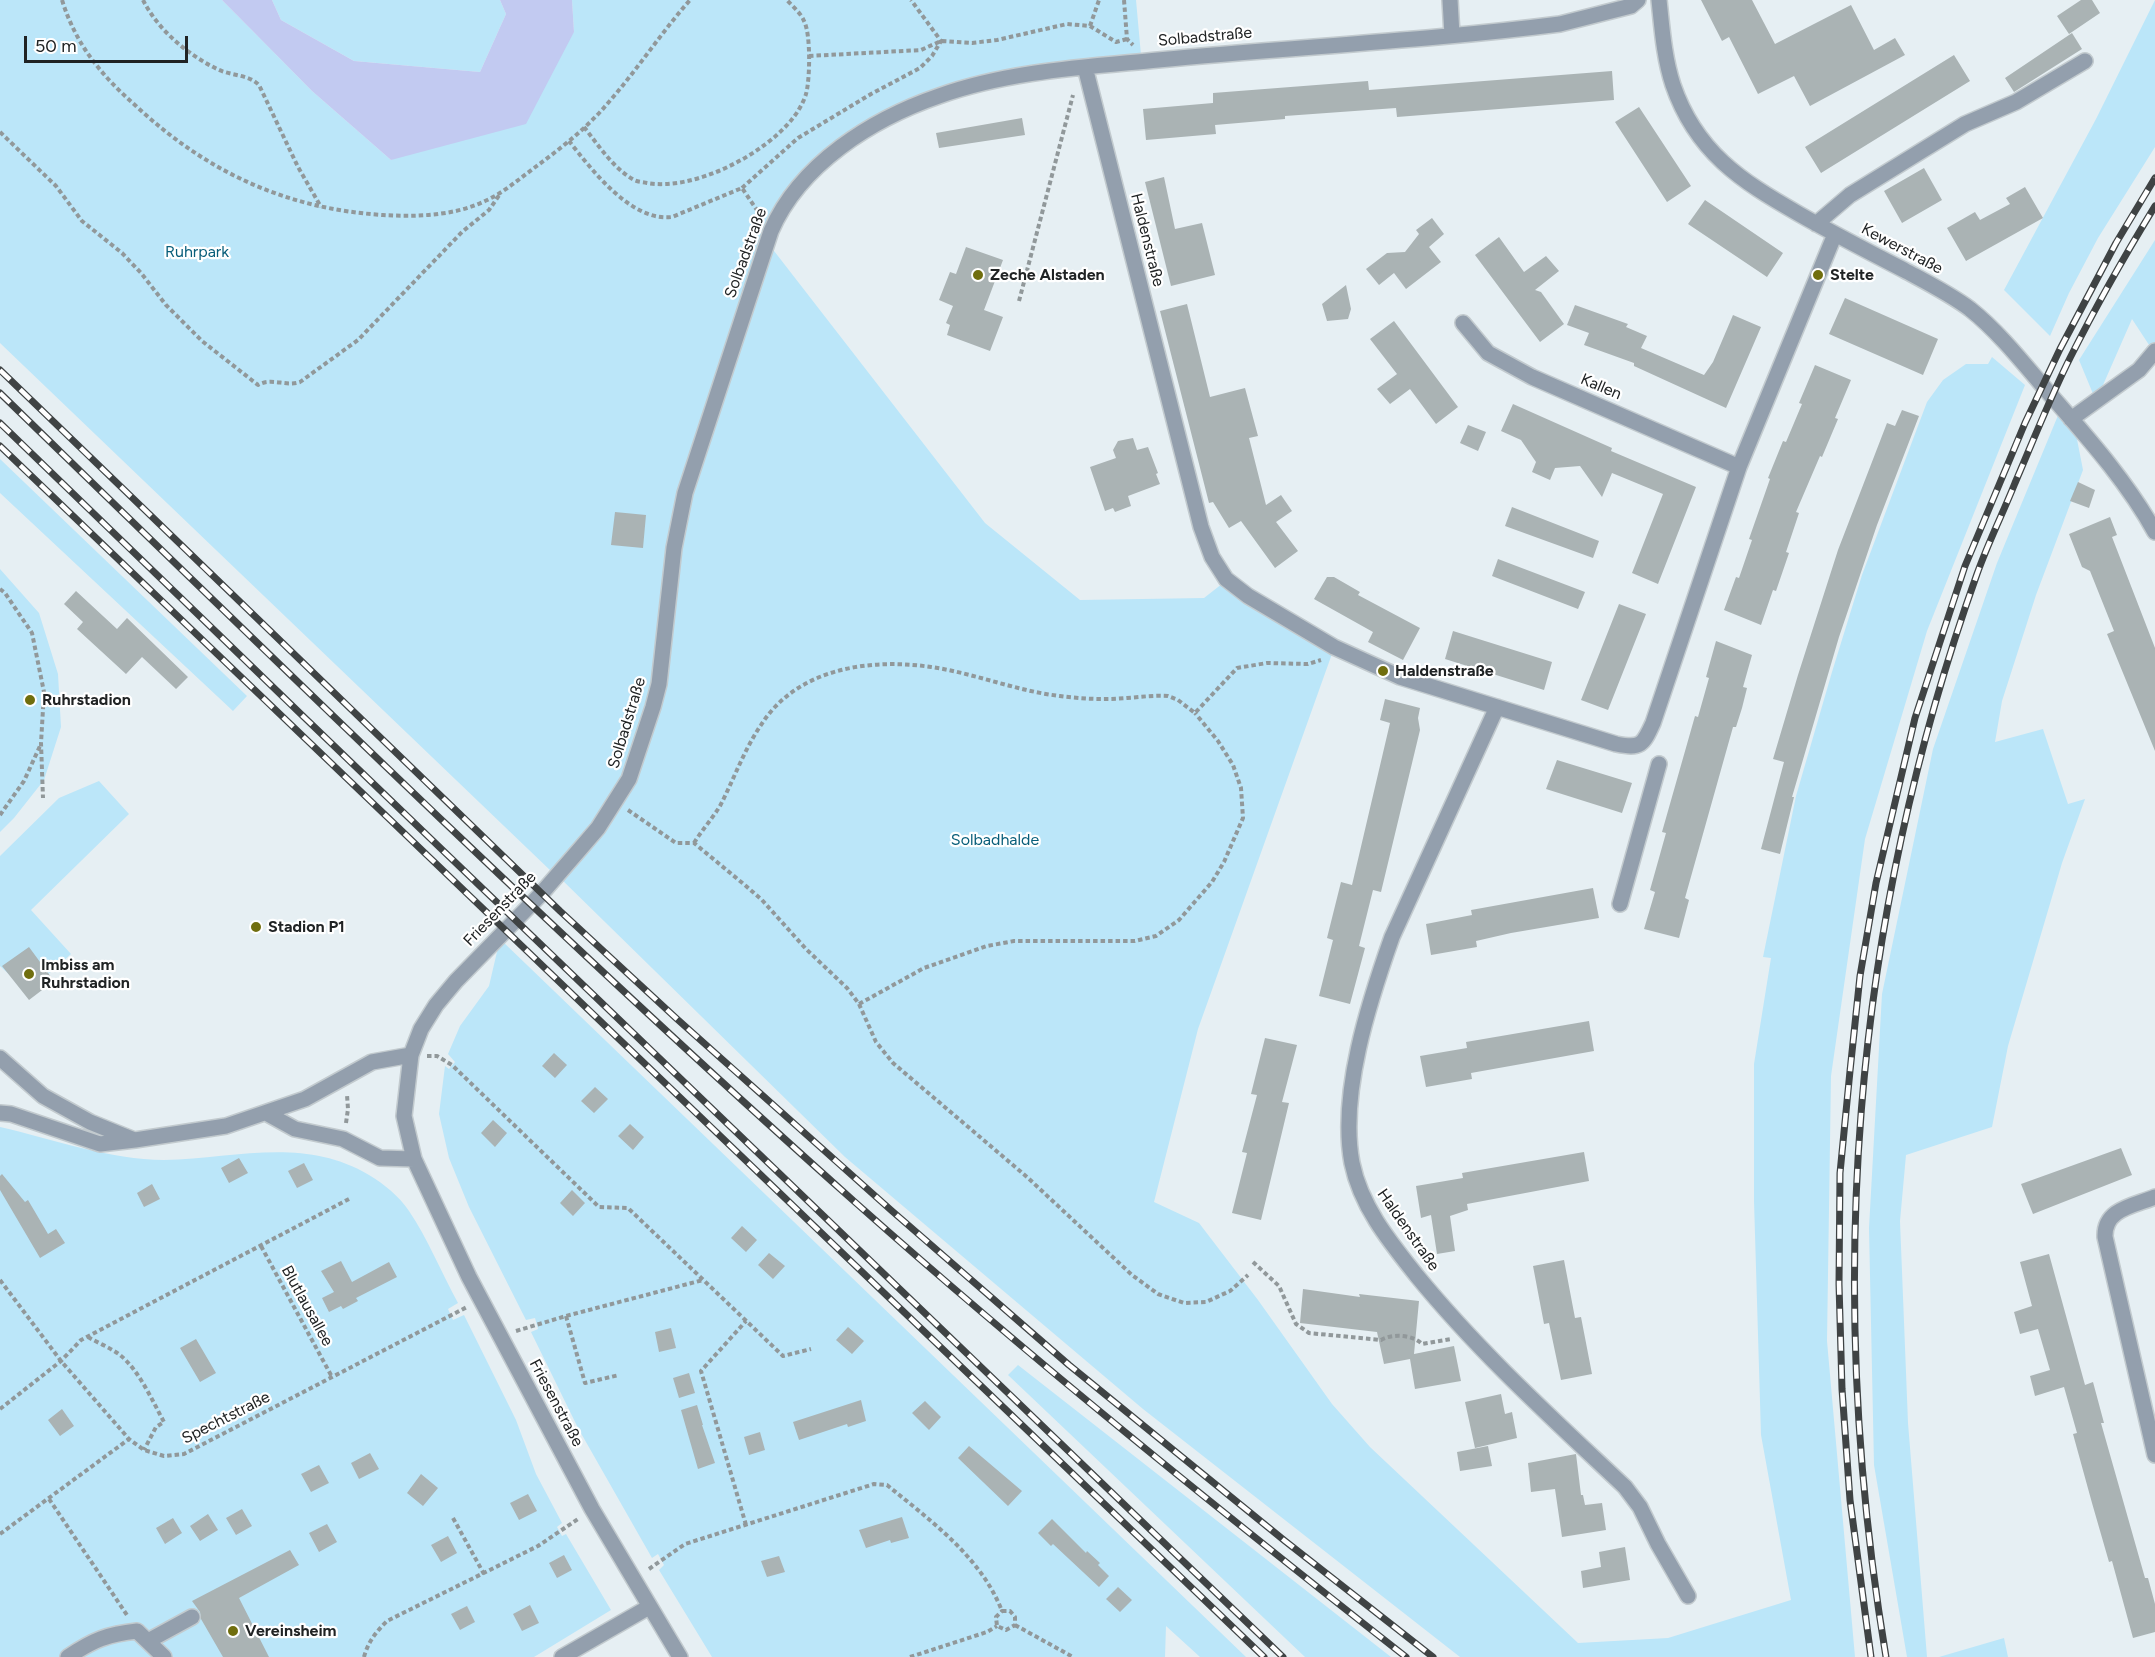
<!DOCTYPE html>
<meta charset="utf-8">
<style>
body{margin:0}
#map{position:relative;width:2155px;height:1657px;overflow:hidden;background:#e6eff3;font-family:Figtree,sans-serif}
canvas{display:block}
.scale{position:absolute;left:24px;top:36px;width:164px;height:27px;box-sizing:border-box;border:3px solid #202324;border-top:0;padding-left:8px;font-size:18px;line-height:21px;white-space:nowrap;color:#202324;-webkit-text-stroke:4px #fff;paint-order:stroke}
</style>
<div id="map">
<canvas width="2155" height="1657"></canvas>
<div class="scale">50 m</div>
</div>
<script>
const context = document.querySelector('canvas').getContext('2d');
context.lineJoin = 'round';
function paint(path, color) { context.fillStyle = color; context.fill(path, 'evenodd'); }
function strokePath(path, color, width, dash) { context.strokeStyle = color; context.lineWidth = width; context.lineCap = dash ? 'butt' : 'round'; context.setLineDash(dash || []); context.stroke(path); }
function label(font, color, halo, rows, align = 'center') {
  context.font = font + ' Figtree,sans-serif'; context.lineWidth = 4.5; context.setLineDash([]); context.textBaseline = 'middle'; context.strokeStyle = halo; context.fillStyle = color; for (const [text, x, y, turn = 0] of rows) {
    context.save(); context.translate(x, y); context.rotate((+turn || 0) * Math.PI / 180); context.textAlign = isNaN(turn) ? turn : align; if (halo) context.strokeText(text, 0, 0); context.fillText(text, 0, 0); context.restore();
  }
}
const green = new Path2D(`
 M0,0H222L312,91L391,160L574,32L572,0H1136L1141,55L1084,61L938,89L837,150L765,230L674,528L647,709L634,752L612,799L594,824L552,872L0,343Z
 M272,0H500L506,14L480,72L354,61L281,20Z
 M2155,0V147L2098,238L2069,293L2050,336L2004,290L2096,119Z
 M2155,240V354L2132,319L2096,401L2079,360Z
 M771,247L985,523L1080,600L1204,598L1227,580L1333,651L1198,1029L1154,1202L1199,1223L1258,1300L1332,1404L1370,1447L1578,1643L1668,1638L1791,1600L1761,1435L1754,1201V1064L1771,958L1763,957L1796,796L1832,672L1862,575L1927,402L1943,380L1966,364H1988L1992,357L2025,385L1927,631L1865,839L1831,1076L1827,1341L1855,1657H1460L1143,1409L845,1157L558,876L600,829L657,707L690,496Z
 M2059,413L2075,429L2083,470L2036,595L2002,701L1995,742L2043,729L2068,804L2085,799L2062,863L2008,1046L1992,1127L1906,1155L1900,1221L1908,1423L1927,1657H1907L1874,1465L1869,1228L1882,994L1933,749L1997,563Z
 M0,459L247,696L233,711L0,493Z
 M0,569L39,613L58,674L61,727L44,780L14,818L0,832Z
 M99,781L129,814L31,910L71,954L28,992L0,966V856L59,798Z
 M500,939L1246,1657H1200L1166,1626L1165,1657H712L659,1570L664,1565L658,1554L652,1558L578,1428L531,1332L538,1329L535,1318L526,1320L469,1207L449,1158L439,1114L445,1066L449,1069L455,1062L448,1054L460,1026L489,986Z
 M0,1127C52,1139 111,1160 164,1160C235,1159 303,1136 369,1175C384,1184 399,1196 409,1211C428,1239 442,1274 458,1303L448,1309L453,1320L464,1315L516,1420L536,1474L562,1523L557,1527L562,1536L566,1534L611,1610L534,1657H0Z
 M1018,1365L1391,1657H1305L1008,1375Z
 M2004,1638L2008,1657H1939Z`);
const water = new Path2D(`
 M222,0H272L281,20L354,61L480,72L506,14L500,0H572L574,32L526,124L391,160L312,91Z`);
const building = new Path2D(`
 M1701,0H1752L1775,44L1851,5L1874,50L1895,38L1905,55L1810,106L1794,76L1758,94L1729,37L1722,41Z
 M2081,0H2092L2100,13L2069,34L2057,16Z
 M2072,33L2082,49L2014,92L2005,78Z
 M1954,55L1970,81L1821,173L1805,147Z
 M1612,71L1614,100L1397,117L1396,108L1285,116V119L1215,125L1216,134L1146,140L1143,109L1213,103V93L1368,81L1369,90Z
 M1639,107L1691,186L1667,202L1615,122Z
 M1022,118L1025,135L939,148L936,133Z
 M1924,168L1942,200L1902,223L1884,191Z
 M1164,177L1175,229L1202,223L1215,275L1171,286L1145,182Z
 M2025,187L2043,218L1966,261L1947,228L1975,212L1980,220L2010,204L2006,198Z
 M1705,200L1783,253L1767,277L1688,224Z
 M1432,218L1444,234L1429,247L1441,262L1406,289L1394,273L1379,285L1366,269L1387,253L1405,252L1419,234L1416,230Z
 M1499,237L1524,272L1546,256L1559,271L1535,290L1541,292L1564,324L1540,342L1475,255Z
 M966,247L1003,260L984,310L1003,317L990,351L947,335L950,325L946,323L953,306L939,300L950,272L956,274Z
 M1346,285L1351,309L1348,319L1327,321L1322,304Z
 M1845,298L1938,339L1923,375L1829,334Z
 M1187,304L1210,397L1245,388L1258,436L1249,438L1266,505L1281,495L1292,511L1276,522L1298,551L1275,568L1241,521L1229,528L1213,502L1209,503L1160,311Z
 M1575,305L1628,324L1626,327L1647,336L1641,348L1704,375L1713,362L1733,315L1761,327L1726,408L1634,366V363L1584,345L1589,333L1567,325Z
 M1394,321L1458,407L1436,424L1410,389L1390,404L1377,389L1397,374L1370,339Z
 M1815,365L1851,380L1835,418L1838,419L1822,457L1820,456L1796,512L1799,513L1786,552L1789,553L1776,591L1773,590L1761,625L1724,610L1736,577L1739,578L1752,540L1749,539L1770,479L1768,478L1783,441L1786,442L1802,404L1799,403Z
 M1513,404L1612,448L1611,451L1696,487L1658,584L1632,573L1663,494L1612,473L1602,497L1580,466L1555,468L1550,480L1532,472L1536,462L1521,440L1501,431Z
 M1902,410L1919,416L1877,525L1839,637L1792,797H1794L1780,854L1761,849L1784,762L1773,759L1798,675L1838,550L1887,423L1895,426Z
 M1468,425L1486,432L1478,451L1460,443Z
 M1133,438L1137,450L1148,447L1158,473L1156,474L1160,484L1128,496L1131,506L1115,512L1113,508L1105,511L1090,467L1116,458L1113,450L1118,441Z
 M2078,482L2095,490L2089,508L2070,501Z
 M1512,507L1599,541L1593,558L1505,526Z
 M615,512L646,515L643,548L611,545Z
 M2110,517L2117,535L2112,537L2155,648V751L2107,634L2114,631L2090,571L2082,567L2069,534Z
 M1498,559L1585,592L1578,609L1492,576Z
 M1327,577H1334L1360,592L1358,595L1420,628L1403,660L1368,642L1373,632L1314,599Z
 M76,591L117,629L127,618L188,677L176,689L142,657L126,674L77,629L83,622L64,604Z
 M1619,604L1646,614L1608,710L1581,700Z
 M1453,631L1552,662L1544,690L1445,659Z
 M1716,641L1752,655L1743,687L1747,688L1742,708L1736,727H1733L1685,898L1689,900L1679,938L1644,929L1655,892L1650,890L1666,833L1662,832L1695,716L1698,717L1709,678L1706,677Z
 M1385,699L1420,708L1418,718L1420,730L1381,892L1373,890L1359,946L1365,948L1350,1004L1319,996L1333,940L1327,938L1341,882L1352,885L1390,723L1380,720Z
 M1557,760L1632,783L1622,813L1546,789Z
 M1593,888L1599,918L1511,933L1476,941L1477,947L1431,955L1426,924L1472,915L1471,910Z
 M29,947L54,981L29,1000L2,966Z
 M1589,1021L1594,1051L1471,1073L1472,1079L1426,1087L1420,1056L1467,1048L1466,1042Z
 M1265,1038L1297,1045L1282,1102L1289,1103L1261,1220L1232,1213L1247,1153L1242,1152L1257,1095L1251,1094Z
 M554,1053L567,1065L555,1078L542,1066Z
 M595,1087L608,1099L594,1113L581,1101Z
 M493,1120L507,1133L495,1147L481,1133Z
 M630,1124L644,1137L633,1150L618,1136Z
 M2121,1148L2132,1175L2033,1214L2021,1184Z
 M1584,1152L1589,1181L1467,1204L1468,1210L1450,1216L1455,1251L1437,1254L1431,1215L1421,1218L1416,1186L1463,1178L1462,1173Z
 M239,1158L248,1173L229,1183L221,1168Z
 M304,1163L313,1180L297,1188L288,1171Z
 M2,1174L25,1202L28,1200L48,1234L56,1229L65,1243L40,1258L0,1190V1176Z
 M152,1184L160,1199L144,1207L137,1193Z
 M572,1190L585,1203L573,1216L560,1203Z
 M742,1226L757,1240L746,1252L731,1238Z
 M769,1253L785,1266L773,1279L758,1265Z
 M2049,1254L2085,1385L2093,1382L2104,1423H2101L2145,1578H2148L2155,1604V1632L2133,1638L2112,1561L2109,1562L2092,1503L2073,1434L2077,1433L2064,1387L2035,1396L2030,1376L2050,1370L2038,1329L2020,1334L2014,1312L2032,1306L2020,1262Z
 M1564,1260L1575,1318L1581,1317L1592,1374L1561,1380L1549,1323L1544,1324L1533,1266Z
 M341,1261L352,1282L389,1262L397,1277L356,1298L358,1301L343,1309L341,1306L329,1312L322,1298L334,1292L321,1271Z
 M1303,1289L1360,1297L1359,1294L1419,1301L1414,1354L1454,1346L1461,1381L1415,1389L1410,1359L1384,1364L1377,1332L1300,1323Z
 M848,1327L864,1341L852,1354L836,1340Z
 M671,1328L676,1348L659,1352L655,1332Z
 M196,1339L216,1373L200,1382L180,1348Z
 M689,1373L695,1393L679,1398L673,1378Z
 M1501,1394L1505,1414L1512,1412L1517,1438L1475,1448L1465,1402Z
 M861,1400L866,1421L848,1427L847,1424L799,1440L793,1422Z
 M925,1401L941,1417L929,1430L912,1413Z
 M697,1405L703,1425H702L715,1463L698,1469L681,1410Z
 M62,1409L74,1426L60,1436L48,1420Z
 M760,1432L765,1450L749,1455L744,1437Z
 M969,1446L1022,1491L1008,1506L958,1458Z
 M1488,1446L1492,1466L1460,1471L1457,1452Z
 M370,1453L379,1469L359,1479L351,1463Z
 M1576,1454L1581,1495H1583L1585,1505L1602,1503L1606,1530L1562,1537L1555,1489L1531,1492L1528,1463Z
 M319,1465L329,1483L311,1492L301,1474Z
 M421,1474L438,1488L423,1506L407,1493Z
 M528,1494L537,1511L519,1520L510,1503Z
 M242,1509L252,1526L236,1535L226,1518Z
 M208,1514L218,1530L200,1541L190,1526Z
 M902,1517L909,1538L891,1543L890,1540L866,1548L859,1530Z
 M173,1518L182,1533L165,1544L156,1528Z
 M1052,1519L1086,1553L1087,1551L1100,1563L1098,1565L1109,1576L1099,1587L1053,1544L1051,1546L1038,1533Z
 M327,1524L337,1542L319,1552L309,1533Z
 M448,1536L457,1553L441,1562L431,1545Z
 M1625,1547L1630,1580L1583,1588L1581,1571L1601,1567L1599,1552Z
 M290,1550L299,1565L239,1598L269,1657H223L201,1619L200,1612L192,1601Z
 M564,1555L572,1570L557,1578L549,1563Z
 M779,1556L785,1572L767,1577L761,1561Z
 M1118,1587L1132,1600L1120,1612L1106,1599Z
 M530,1605L539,1623L522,1631L513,1614Z
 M467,1606L475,1622L460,1630L451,1614Z`);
const path = new Path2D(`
 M62,0C76,45 101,75 136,106C207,172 286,209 383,215C416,217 454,216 485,201C503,193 518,180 534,168C560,149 587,128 608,103C637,70 661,33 690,0
 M143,0C158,30 187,54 217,69C231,76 248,74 259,85L298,167L321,207
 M1124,0L1127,39L1133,45
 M1090,26L1099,0
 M809,56L921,50L941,41L972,43L997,40L1067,24L1090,26L1116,42L1127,39
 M584,127C599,146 613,168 634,180C638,182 643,182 647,183C694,191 764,155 793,118C798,112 804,101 806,94C810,80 811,34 804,21C801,13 792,6 787,0
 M0,132L56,186L82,221L122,253L141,273L166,305L202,341L258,385C272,377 285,387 300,382L358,340L462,232L489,210L500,194
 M569,141C592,170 631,222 672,217L742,188L761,216
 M742,188L798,138L871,94L920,68L932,56L941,41L911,0
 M1019,301L1073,95
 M0,589L5,593L32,633L44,692L41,743L43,798
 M628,810L676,843H694L746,886L762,900L806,949L847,988L859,1004L924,968L987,946L1014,941H1135L1156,936L1179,920L1212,882L1224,862L1243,818L1241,788L1233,765L1218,741L1195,713
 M0,815L24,781L40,746
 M694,843C702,830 712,819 720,806C734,779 744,750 761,725C797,668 870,658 931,667C974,673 1016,691 1060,696C1082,699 1105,700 1127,698C1141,697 1154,695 1168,696L1178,700L1195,713L1237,668L1267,663L1308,664L1321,660
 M859,1004L876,1042L893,1063L1027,1177L1132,1275L1158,1294L1184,1303L1206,1302L1230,1291L1248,1275
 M427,1056H437L452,1065L599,1207L628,1208L783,1356L811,1349
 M346,1123L348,1109L347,1095
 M261,1246L332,1377
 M1253,1262L1279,1286L1296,1324L1309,1333L1381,1340C1393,1333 1413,1335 1422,1344L1451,1339
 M0,1280L61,1361L129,1439L144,1450L164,1456L184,1454L467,1307
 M566,1316L585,1383L619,1375
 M516,1331L566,1316L703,1280
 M88,1337C98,1343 111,1348 120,1355C139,1370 153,1402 164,1422L156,1427L144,1450
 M0,1409L61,1361L81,1340L349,1199
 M49,1499L127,1615
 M453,1518L484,1574
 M746,1525L701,1371L746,1321
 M0,1534L129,1439
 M649,1569L685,1544L874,1484L887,1485C931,1521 981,1557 1002,1611
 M1002,1611H1010L1015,1617V1625L1006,1630L997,1626L996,1617Z
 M1015,1625L1073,1657
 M364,1657C368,1642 376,1632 387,1621L538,1546L578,1519
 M910,1657L987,1632L997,1626`);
const minor = new Path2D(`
 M1450,0L1452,35
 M1659,0C1662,28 1664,58 1673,85C1696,152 1741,181 1799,214C1834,234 1869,252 1904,270C1926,282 1950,294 1970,309C1999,332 2024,364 2048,392C2087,437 2126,480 2155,532
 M1085,67L1201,527L1212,557L1226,579L1248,596L1334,647L1400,677L1616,744C1641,749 1643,745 1653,723L1739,467L1835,234
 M1816,224L1850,195L1965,124L2016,102L2085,61
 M1463,323L1488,353L1532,377L1739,467
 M2071,419L2139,370L2155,351
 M1497,707L1392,937C1369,1002 1339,1094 1352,1163C1361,1207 1390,1242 1417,1276C1480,1353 1553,1419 1625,1487L1640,1507L1658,1544L1688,1596
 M1620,904L1659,764
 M0,1058L43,1096L90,1122L132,1139
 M0,1113L11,1114L100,1144L135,1140L226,1126L305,1099L372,1062L411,1055
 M266,1113L295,1129L343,1139L380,1158L414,1159
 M2155,1197C2133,1206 2104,1209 2105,1237L2155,1455
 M148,1641L192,1617
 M68,1657C93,1640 108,1634 137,1631L164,1657
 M562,1657L649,1607
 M680,1657L592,1509L469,1277L414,1159L404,1116L411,1055L421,1029L436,1005L456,981L541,894L580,849L598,828L629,779L653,707L659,684L674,548L685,493L771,231C800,164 872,119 939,96C1009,71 1086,67 1158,60C1292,47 1427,41 1560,24L1631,6L1638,0`);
const rail = new Path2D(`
 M0,370L560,911L677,1019L892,1211L1069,1365L1285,1541L1433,1657
 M0,393C282,667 563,942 856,1203C1034,1361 1219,1510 1406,1657
 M0,423L306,719L1283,1657
 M0,446L1264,1657
 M1871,1657L1850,1500L1842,1389L1839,1284L1840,1173L1850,1071L1860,976L1876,883L1915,718L1965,566L2025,423L2060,349L2116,243L2155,178
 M1886,1657C1825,1290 1851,925 1977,574C1988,543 2003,513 2015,483C2033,441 2050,398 2070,358C2096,306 2125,255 2155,206`);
const markers = [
 [978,275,6,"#706e0e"],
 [1818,275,6,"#706e0e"],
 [1383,671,6,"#706e0e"],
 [30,700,6,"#706e0e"],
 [256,927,6,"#706e0e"],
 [29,974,6,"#706e0e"],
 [233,1631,6,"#706e0e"]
];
const streetNames = [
 ["Solbadstraße",1205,37,-5],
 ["Haldenstraße",1147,240,76],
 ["Kewerstraße",1902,249,28],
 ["Solbadstraße",746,253,-70],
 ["Kallen",1601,387,23],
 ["Solbadstraße",627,723,-73],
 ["Friesenstraße",500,909,-46],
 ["Haldenstraße",1408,1230,55],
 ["Blutlausallee",307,1306,61],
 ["Friesenstraße",556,1403,62],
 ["Spechtstraße",226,1418,-27]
];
const parkNames = [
 ["Ruhrpark",197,252],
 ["Solbadhalde",995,840]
];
const poiNames = [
 ["Zeche Alstaden",990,275],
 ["Stelte",1830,275],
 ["Haldenstraße",1395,671],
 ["Ruhrstadion",42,700],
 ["Stadion P1",268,927],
 ["Imbiss am",41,965],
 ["Ruhrstadion",41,983],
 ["Vereinsheim",245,1631]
];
paint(green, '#bbe6f9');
paint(water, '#c2caf1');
paint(building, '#aab3b4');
strokePath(minor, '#c2cace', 18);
strokePath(path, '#91989a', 4, [4.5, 3]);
strokePath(minor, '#939fad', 15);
strokePath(rail, '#3f4344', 7);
strokePath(rail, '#fff', 4.5, [14]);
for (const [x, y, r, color] of markers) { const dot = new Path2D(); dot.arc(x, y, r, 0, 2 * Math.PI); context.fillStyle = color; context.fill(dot); strokePath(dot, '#fff', 2); }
label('16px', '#202324', '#fff', streetNames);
label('16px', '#085e7a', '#fff', parkNames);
label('bold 16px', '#202324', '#fff', poiNames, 'left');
</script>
